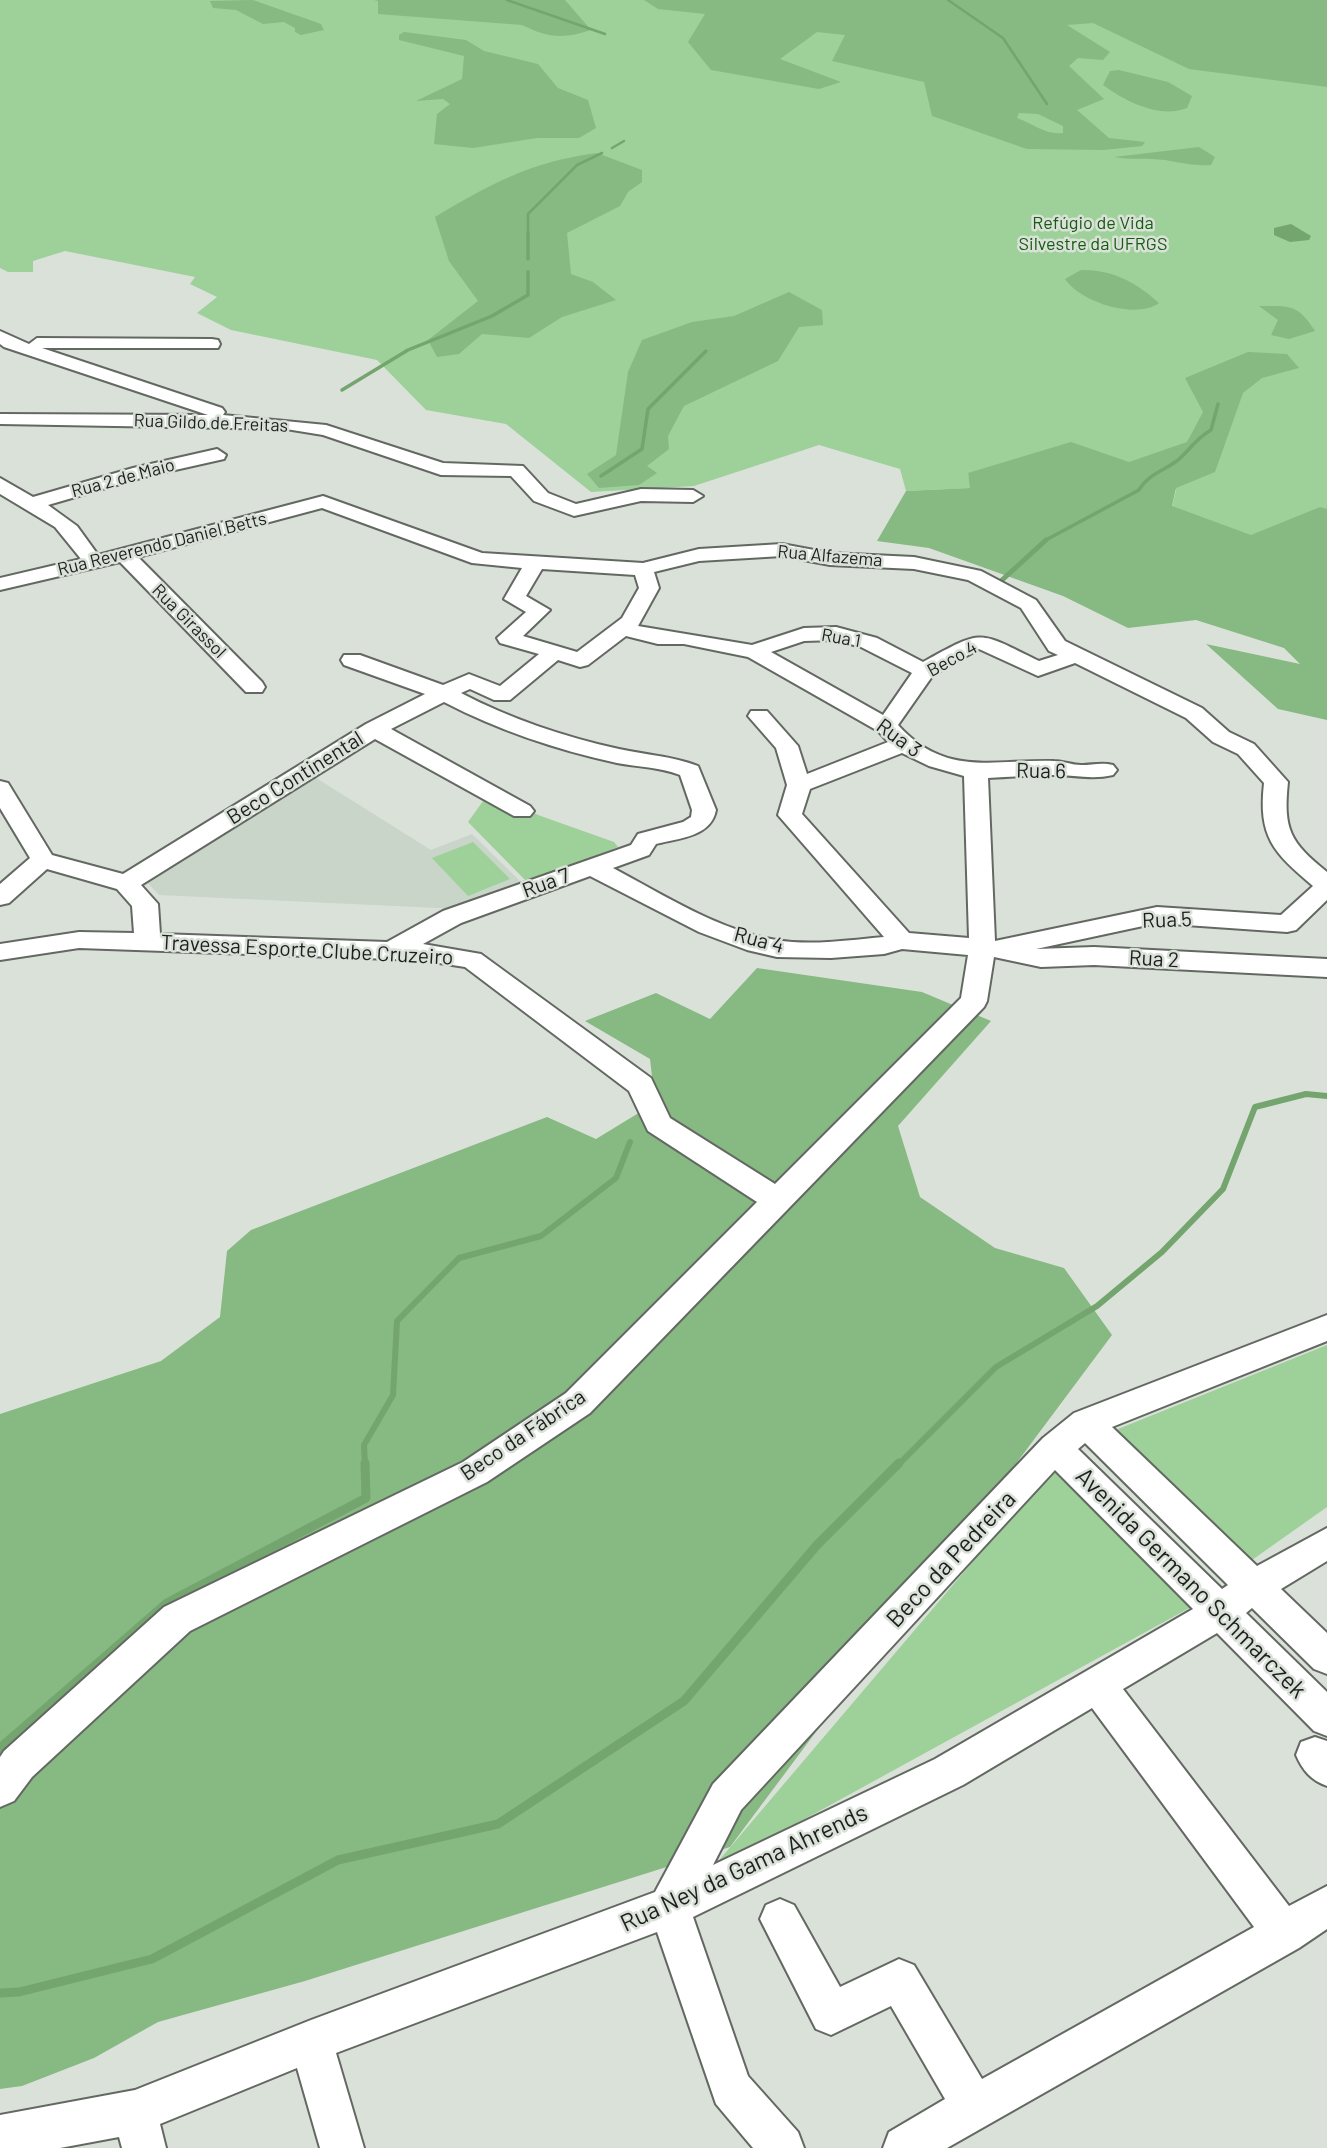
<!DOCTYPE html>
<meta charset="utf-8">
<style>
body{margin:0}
canvas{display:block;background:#dae1d9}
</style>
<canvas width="1327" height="2148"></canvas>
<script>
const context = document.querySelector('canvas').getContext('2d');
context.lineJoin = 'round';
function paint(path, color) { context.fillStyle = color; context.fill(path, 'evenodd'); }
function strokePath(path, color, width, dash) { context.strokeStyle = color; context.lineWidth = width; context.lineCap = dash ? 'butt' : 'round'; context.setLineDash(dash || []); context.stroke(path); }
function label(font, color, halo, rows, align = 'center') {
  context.font = font + ' Barlow,sans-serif'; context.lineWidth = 5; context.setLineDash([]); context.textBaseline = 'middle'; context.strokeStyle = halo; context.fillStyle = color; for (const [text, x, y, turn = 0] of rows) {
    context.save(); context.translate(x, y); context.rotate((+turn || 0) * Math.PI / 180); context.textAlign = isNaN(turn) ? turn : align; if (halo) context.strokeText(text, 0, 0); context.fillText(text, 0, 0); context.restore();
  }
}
const built = new Path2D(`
 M313,776L431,850L472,834L524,885L458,909L159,895L145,880Z`);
const green = new Path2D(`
 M0,0H1327V517L1302,515L1252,536L1172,507L1176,490L968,474L971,488L906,491L900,469L819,445L694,486L591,492L506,424L426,410L377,360L231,330L197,313L217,297L190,284L195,277L65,251L33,261V272H8L0,268Z
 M491,790L538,815L614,842L618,847L526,881L468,822Z
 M473,842L510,879L468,896L432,858Z
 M1327,1345V1507L1252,1560L1113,1431Z
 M1054,1466L1193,1606L710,1871Z`);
const forest = new Path2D(`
 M253,0L321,24L324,30L301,35L295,32V28L284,22L263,24L236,10L213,8L210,1Z
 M374,0H565L591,30C564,39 548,38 522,25L378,14V1Z
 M644,0H1327V87L1189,69L1093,23L1067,25L1110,52L1103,60L1078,58L1069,66L1104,99L1077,110L1109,138L1145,142L1142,146L1104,150L1027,149L932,116L924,82L832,61L845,35L817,32L780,59L841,82L819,89L711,70L688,42L705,14L658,9ZM1019,113L1038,114L1063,126V133C1045,135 1034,124 1017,118Z
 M404,32L466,40L484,51L538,64L558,88L588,100L596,128L579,138H537L473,148L434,144L437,114L450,104L443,99L416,101L462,79L464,56L399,40V35Z
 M1119,70L1168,82L1192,96L1187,108C1159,119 1125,101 1103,85L1110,71Z
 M1199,147L1215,157L1211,165C1194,166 1182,163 1165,160C1148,158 1131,160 1114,157Z
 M597,153L642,170V182L628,192L620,206L567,233L571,274L593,282L616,300L562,317L529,338L482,334L459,354L437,357L428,340L478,301L449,261L435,217C492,183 530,162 597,153Z
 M1081,270C1112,269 1137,283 1159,303C1136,320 1080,302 1065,279Z
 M789,292L822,310L823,325L799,327L778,361L684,406L668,436L669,449L647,466L657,473L639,485L599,488L587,474L616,455L628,372L642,340L692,322L734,316Z
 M1259,306C1290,306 1298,304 1315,331L1289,339L1271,335L1278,320Z
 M1248,352L1287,354L1299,368L1262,378L1243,393L1215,472L1176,488L1172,506L1251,535L1320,507L1327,509V720L1278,709L1206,644L1300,664L1284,648L1196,620L1128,628L1063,596L929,548L877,541L906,491L970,488L968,473L1071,442L1129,462L1187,442L1203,412L1185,378Z
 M757,968L922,992L991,1021L898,1126L920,1197L995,1248L1064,1268L1112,1335L730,1847L305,1981L158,2022L94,2058L22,2086L0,2089V1414L161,1361L220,1317L227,1251L251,1230L547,1117L596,1139L655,1103L650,1059L585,1021L656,993L710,1019Z`);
const water = new Path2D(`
 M1291,224L1311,236L1309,240L1290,242L1274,235V228Z`);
const streamFar4 = new Path2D(`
 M507,0L605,34
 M948,0L1003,38L1047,104
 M612,148L624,141
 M528,235V214L577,165L602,153`);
const streamFar3 = new Path2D(`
 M528,233V259
 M342,390L408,350L492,316L528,295V272
 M601,476L642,449L648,409L706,351
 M1044,541L1139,490C1148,474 1164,471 1178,460C1191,449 1194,440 1211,430L1218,404`);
const streamFar2 = new Path2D(`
 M1001,581L1046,540`);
const streamFar1 = new Path2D(`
 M365,1465L364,1445L393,1395L397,1321L459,1258L541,1236L616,1178L630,1142
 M898,1465L996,1367L1097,1306L1162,1252L1223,1189L1255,1107L1306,1094L1327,1096`);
const stream = new Path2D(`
 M0,1748L167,1603L366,1498L365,1463
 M0,1993L19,1992L152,1959L338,1860L498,1824L684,1701L817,1545L899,1463`);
const minor = new Path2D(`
 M0,331L29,344L37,338L212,339L218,340L220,344L218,348H42L222,408L225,412L223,415L326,425L443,463L523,466L548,493L576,504L641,489L693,490L703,496L693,502L641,501L574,516L534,501L511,476L441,475L323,435L286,429L0,424V414L208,415L4,347L0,344Z
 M217,449L226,455L224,459L144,477L48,505L77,526L98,555L323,496L482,553L643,563L699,549L782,544L830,553L914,557L981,571L1036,600L1065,641L1202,708L1229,732L1254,744L1288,782C1283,830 1290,842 1327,872V900L1296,930L1287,932L1157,923L1036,949L1094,947L1327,959V977L1094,965L1041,967L994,957L987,1001L984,1007L590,1413L487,1482L190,1631L32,1777L14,1801L0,1807V1757L4,1751L164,1607L463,1462L566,1393L757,1202L648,1131L629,1091L465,967L420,960L79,948L0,960V944L79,932L134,933L132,906L117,889L47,869L9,903L0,905V884L30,858L0,808V781L8,783L52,855L123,874L366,724L425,694L344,665L341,660L344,655H360L443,685L469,674L500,686L539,654L500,643L497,638L526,612L504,599L522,568L472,563L322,508L138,557L262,682L265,687L262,692H246L120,562L0,590V578L81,559L55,527L0,494V478L33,497L133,468ZM782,556L830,565L914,569L968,580L1021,608L1049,651L1058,655L1039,661C977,631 985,628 923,662L877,638L836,627L804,628L752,645L638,626L659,588L654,572L699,561ZM542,569L635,575L639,588L622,618L577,652L523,636L550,610L526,596ZM626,636L658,644H684L748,657L878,731L888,742L807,774L798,746L767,711H751L748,716L776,748L787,785L778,815L884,937C849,940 811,946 776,940C718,930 664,895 613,868L649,855L656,844C679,838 711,837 716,810L698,766C672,756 646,755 619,749C564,737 511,719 461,693L470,689L494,700H510L558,660L580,667L588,665ZM836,640L861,647L912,673L883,715L771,652L804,641ZM979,649L1038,676L1075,663L1186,718L1213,742L1238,754L1264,783C1258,837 1273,852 1313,886L1281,915L1157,907L995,941L988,778C1010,777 1032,775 1054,775C1075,775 1092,780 1113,775L1117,770L1113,765C1102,762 1092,765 1081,765C1072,765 1063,761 1054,761C994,759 946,778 898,725L933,675ZM444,702C498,730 557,750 617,763C638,767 659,767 680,775L692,810L691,817L683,822L638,834L631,845L443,911L387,942L160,934L158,904L141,885L375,739L514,816H530L534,811L530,806L391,729ZM902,753L929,766L964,776L969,938L909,933L802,814L810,789ZM590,876L699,932L747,950L777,957L831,958L884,954L902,949L968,955L961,998L775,1184L670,1118L651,1078L481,954L423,944L461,923Z
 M1327,1315V1341L1112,1427L1257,1566L1327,1528V1561L1281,1589L1327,1633V1674L1314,1669L1252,1608L1246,1613L1327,1692V1736L1314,1731L1217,1633L1123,1689L1289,1906L1327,1886V1929L1299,1948L947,2148H883L889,2132L945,2099L891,2006L831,2035L816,2029L760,1919L766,1905L780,1899L794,1905L840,1987L899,1959L914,1965L982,2079L1254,1927L1092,1708L963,1785L693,1917L748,2076L798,2132L804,2148H753L716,2104L657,1932L336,2053L364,2148H320L297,2068L160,2124L166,2148H122L119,2137L60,2148H0V2115L135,2090L311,2020L655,1892L713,1784L1043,1438L1074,1413ZM1085,1443L1228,1585L1222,1589L1078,1449ZM1055,1470L1193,1609L935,1759L713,1865L741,1810Z
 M1315,1737L1327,1741V1786C1311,1780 1303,1771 1296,1755L1301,1742Z`);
const farParknames = [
 ["Refúgio de Vida",1093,223],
 ["Silvestre da UFRGS",1093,244]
];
const farStreetnames = [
 ["Rua Gildo de Freitas",211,423,2],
 ["Rua 2 de Maio",123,478,-15],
 ["Rua Reverendo Daniel Betts",162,544,-14],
 ["Rua Alfazema",830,556,5],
 ["Rua Girassol",189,621,45],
 ["Rua 1",841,638,10],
 ["Beco 4",952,659,-29]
];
const streetNames = [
 ["Rua 3",899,738,36],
 ["Rua 6",1041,771,1],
 ["Beco Continental",295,778,-32],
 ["Rua 7",546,883,-20],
 ["Rua 5",1167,920,-2],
 ["Rua 4",759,940,15],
 ["Travessa Esporte Clube Cruzeiro",307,950,3],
 ["Rua 2",1154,959,3],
 ["Beco da Fábrica",523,1435,-34]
];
const nearStreetnames = [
 ["Beco da Pedreira",951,1559,-47],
 ["Avenida Germano Schmarczek",1191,1583,45],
 ["Rua Ney da Gama Ahrends",744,1868,-25]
];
paint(built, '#c9d5c8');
paint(green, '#9ed099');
paint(forest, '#87b982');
paint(water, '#74a56f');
strokePath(streamFar4, '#74a56f', 2.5);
strokePath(streamFar3, '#74a56f', 3.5);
strokePath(streamFar2, '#74a56f', 5);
strokePath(streamFar1, '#74a56f', 6);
strokePath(stream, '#74a56f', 9);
strokePath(minor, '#636962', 4);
paint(minor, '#fff');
label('18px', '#165b12', '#dae1d9', farParknames);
label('18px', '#1d1f1d', '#dae1d9', farStreetnames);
label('21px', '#1d1f1d', '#dae1d9', streetNames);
label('24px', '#1d1f1d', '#dae1d9', nearStreetnames);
</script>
